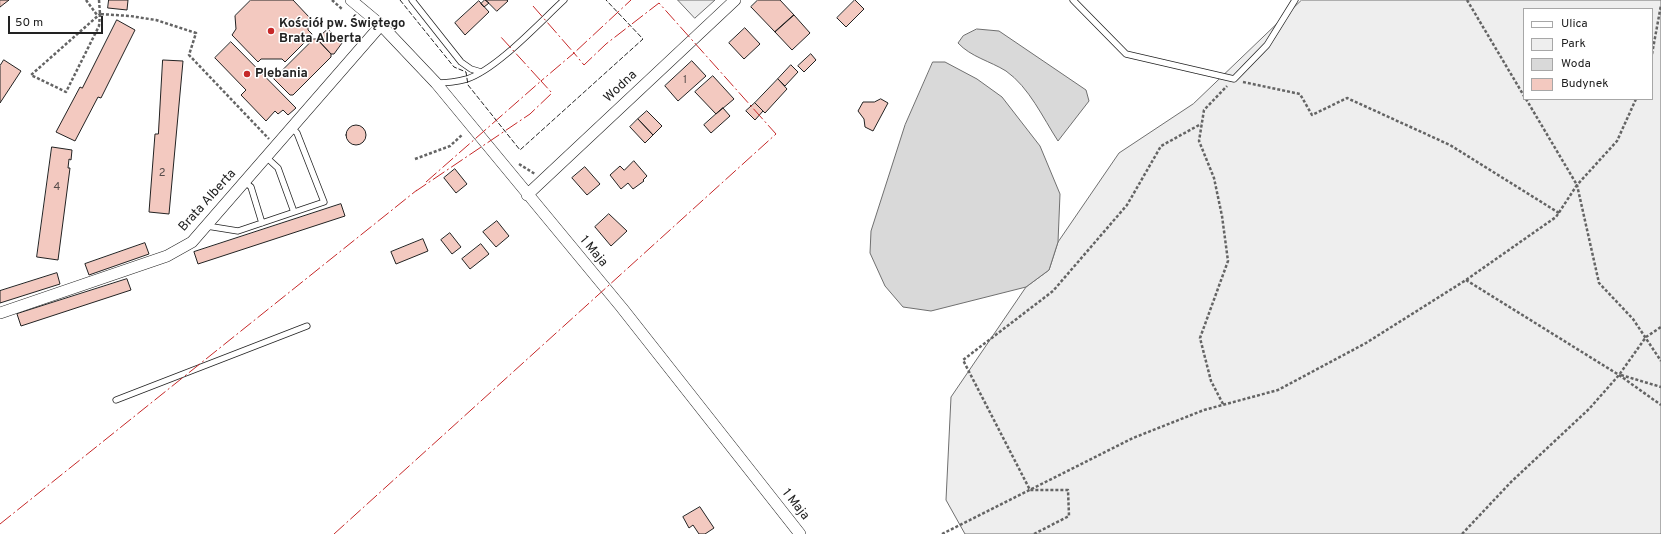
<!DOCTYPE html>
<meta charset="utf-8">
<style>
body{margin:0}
#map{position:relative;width:1661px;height:534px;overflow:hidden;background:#fff;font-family:Overpass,sans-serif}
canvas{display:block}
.legend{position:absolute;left:1523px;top:8px;width:130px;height:92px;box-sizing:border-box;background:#fff;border:1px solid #a7a7a7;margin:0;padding:5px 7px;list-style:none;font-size:12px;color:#222}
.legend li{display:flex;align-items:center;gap:8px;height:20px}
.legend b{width:20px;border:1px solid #a7a7a7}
.scale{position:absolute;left:8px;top:16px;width:95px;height:18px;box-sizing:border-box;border:2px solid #222;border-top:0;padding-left:5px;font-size:12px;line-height:14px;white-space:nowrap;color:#222;-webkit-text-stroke:3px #fff;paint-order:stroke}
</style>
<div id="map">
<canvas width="1661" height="534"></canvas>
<ul class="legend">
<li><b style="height:5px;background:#fff"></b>Ulica</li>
<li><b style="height:11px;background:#eee"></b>Park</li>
<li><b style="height:11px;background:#d9d9d9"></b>Woda</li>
<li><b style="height:11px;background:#f3c9c0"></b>Budynek</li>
</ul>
<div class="scale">50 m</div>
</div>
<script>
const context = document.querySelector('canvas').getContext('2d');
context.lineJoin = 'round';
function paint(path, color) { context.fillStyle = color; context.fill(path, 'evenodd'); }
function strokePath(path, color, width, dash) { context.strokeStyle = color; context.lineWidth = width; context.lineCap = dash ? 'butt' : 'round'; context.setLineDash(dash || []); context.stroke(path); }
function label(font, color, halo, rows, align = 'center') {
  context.font = font + ' Overpass,sans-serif'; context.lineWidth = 3; context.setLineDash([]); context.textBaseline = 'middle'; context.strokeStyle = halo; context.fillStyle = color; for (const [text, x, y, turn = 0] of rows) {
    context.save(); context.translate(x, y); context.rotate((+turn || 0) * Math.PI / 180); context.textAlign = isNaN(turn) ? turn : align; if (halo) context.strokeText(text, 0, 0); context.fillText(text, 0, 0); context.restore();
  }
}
const green = new Path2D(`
 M678,0H715L695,18Z
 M1302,0H1661V534H965L946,500L951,397L1026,287L1049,270L1058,242L1119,153L1193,104ZM1524,9H1652V99H1524Z`);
const water = new Path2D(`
 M977,29L999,31L1086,90L1089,101L1058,141C1043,118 1029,87 1006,71C990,61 971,57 958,43L963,36Z
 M933,62H945L977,79L1002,97L1040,146L1060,194L1058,242L1049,270L1026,287L931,311L903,307L885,286L870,253L871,231L905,125Z`);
const building = new Path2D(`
 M0,0H9L0,7Z
 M109,0H128L127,10L108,8Z
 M251,0H293L309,17L308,30L312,34L311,36L285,62L282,59H261L258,62L232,35L236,29L235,16Z
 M485,0L489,3L484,7L481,4Z
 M486,0H507L508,1L497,11Z
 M758,0H780L794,15L775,32L751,7Z
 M855,0L864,9L846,27L837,18Z
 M479,1L489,12L465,35L455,23Z
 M794,15L810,33L792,50L775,32Z
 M117,20L135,30L101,98L98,97L75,141L56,132L80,87L82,88Z
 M745,28L760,44L744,59L729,43Z
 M327,30H329L342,43L334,54H331L317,39Z
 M314,39H317L331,54V57L293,95H290L274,79Z
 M231,42L296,108L288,115L283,110L278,114L275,111L266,121L241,95L246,90L215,58Z
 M811,54L816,60L804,72L798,66Z
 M4,60L21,71L0,103V66Z
 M163,60L183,61L169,214L149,212L155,134H158Z
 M692,61L706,76L678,101L665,86Z
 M791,65L798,72L785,86L778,79Z
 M713,76L734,99L716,114L695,92Z
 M778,79L787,89L765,113L755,103Z
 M881,99L888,103L873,131L865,127L864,119L858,111L863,102H874Z
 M755,103L763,111L755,120L746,111Z
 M723,108L730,116L711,133L704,125Z
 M647,111L662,126L653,135L638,119Z
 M638,119L653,135L645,143L630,127Z
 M346 135a10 10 0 1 1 20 0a10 10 0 1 1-20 0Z
 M52,147L72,150L71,160L69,159L68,168H70L58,260L37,257Z
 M634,161L647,176L643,180L644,181L633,189L628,183L621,189L610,175L620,166L624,170Z
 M585,167L600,184L587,195L572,178Z
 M455,169L467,184L456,193L444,178Z
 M341,204L345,216L198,264L194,252Z
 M609,214L627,231L611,246L595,227Z
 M497,221L509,236L496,247L483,232Z
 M450,233L461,247L452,254L441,240Z
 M423,239L428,251L396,264L391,252Z
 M145,243L149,254L89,275L85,264Z
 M481,244L489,254L470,269L462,259Z
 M57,273L60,284L0,303V291Z
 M127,279L131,290L21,326L17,314Z
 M700,507L714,528L705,534H699L693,525L689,528L683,517Z`);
const path = new Path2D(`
 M86,0L97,15
 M99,0L100,14L130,16L156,20L196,33L189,55L269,139
 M332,0L342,9
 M1467,0L1524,96
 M100,14L99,26L66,92L31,75Z
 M1652,54L1661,5
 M1243,82L1300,94L1312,115L1347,98L1450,145L1559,213
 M1636,99L1617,141L1577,185L1599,283L1633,319L1661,361
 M415,159L450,146L463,134
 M519,164L535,174
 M1466,280L1619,375L1661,405
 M1621,375L1661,387
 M1223,404L1211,381L1200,338L1228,261L1222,216L1214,178L1199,141L1204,110L1227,86
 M942,534L1133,438L1204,410L1278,390L1366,343L1466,280L1556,217L1577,185L1526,99
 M1034,534L1069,516L1068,490H1030L963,360L1053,291L1127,205L1161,146L1201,124
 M1462,534L1511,482L1589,409L1619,375L1646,337L1661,327`);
const service = new Path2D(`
 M412,0L461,62L471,69L481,72
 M1073,0L1126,54L1234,79L1267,45L1295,0
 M436,83C447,83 456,82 467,79C497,69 539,23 564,0
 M266,157L278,168L294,212
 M245,182L251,187L262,223
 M207,226L238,231L324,202L297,133L292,128
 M116,400L307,326`);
const minor = new Path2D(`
 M351,0L381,25L436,83L622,308L800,534
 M527,195L735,0
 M0,313L167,256L192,242L381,25`);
const fence = new Path2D(`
 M400,0L454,67L466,72L468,85L520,150L643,39L606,0`);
const power = new Path2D(`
 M533,6L574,53L631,0
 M426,182L541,81L500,36
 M0,524L417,190
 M334,534L776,134L659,3L606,44L584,65L574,53L541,81L552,93L530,114L416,191`);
const markers = [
 [271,31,4,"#c62828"],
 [247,74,4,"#c62828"]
];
const numberNames = [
 ["1",685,81],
 ["2",162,174],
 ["4",57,188]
];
const poiNames = [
 ["Kościół pw. Świętego",279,24],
 ["Brata Alberta",279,39],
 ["Plebania",255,74]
];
const streetNames = [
 ["Wodna",621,87,-43],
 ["Brata Alberta",208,201,-48],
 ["1 Maja",593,252,50],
 ["1 Maja",795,505,52]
];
paint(green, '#eee');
strokePath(green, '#6f6f6f', 1);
paint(water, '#d9d9d9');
strokePath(water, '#6f6f6f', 1);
paint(building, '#f3c9c0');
strokePath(building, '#222', 1);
strokePath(service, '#222', 7);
strokePath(minor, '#222', 12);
strokePath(path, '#646464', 2.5, [3, 2]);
strokePath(service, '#fff', 5.5);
strokePath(minor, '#fff', 11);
strokePath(fence, '#222', 1, [5, 2]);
strokePath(power, '#c62828', 1, [14, 3, 2, 3]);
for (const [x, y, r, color] of markers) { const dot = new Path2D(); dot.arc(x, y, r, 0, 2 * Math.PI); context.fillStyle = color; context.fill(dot); strokePath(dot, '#fff', 1.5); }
label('11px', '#564c4a', null, numberNames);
label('bold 13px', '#222', '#fff', poiNames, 'left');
label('13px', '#222', '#fff', streetNames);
</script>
